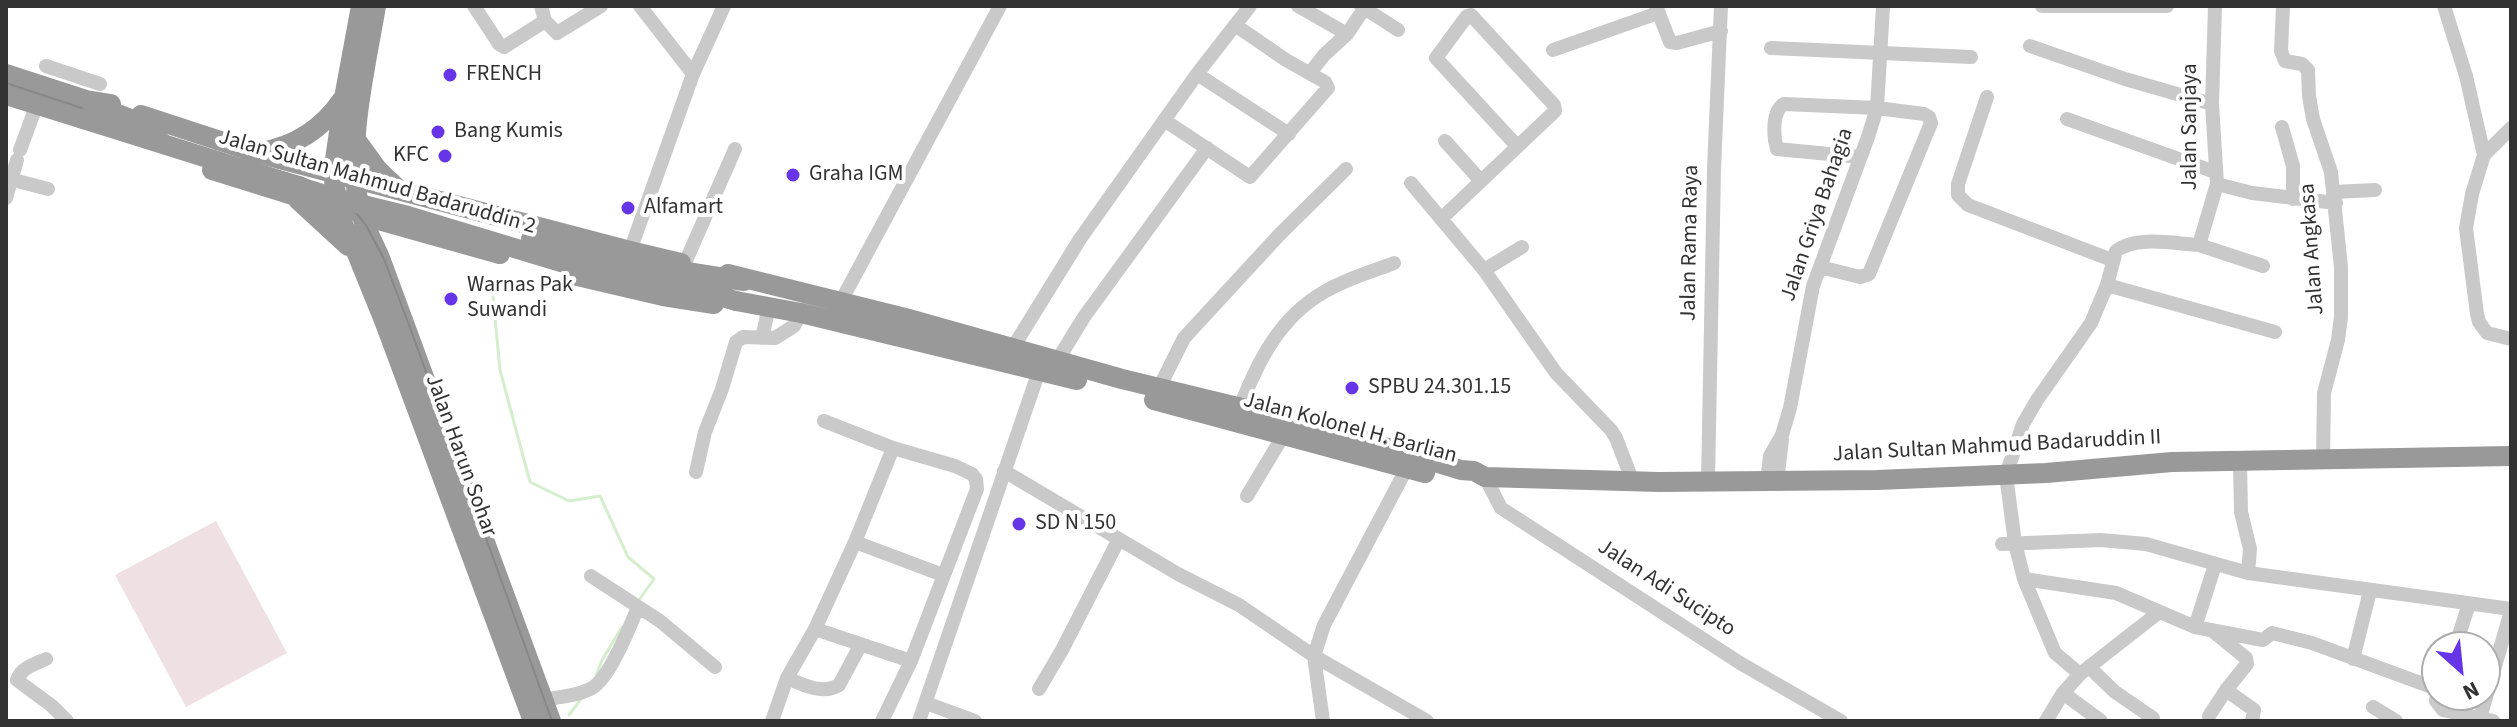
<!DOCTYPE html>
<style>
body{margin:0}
#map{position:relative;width:2517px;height:727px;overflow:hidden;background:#fff;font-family:"Source Sans 3",sans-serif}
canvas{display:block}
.frame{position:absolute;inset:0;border:8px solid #323232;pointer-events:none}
.north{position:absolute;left:2421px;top:631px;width:80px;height:80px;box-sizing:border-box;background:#fff;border:2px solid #adadad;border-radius:50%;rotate:153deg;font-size:22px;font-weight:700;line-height:32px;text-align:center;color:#323232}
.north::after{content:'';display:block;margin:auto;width:28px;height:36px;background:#6535e7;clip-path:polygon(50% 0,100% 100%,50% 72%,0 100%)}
</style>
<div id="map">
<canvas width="2517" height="727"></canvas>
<div class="frame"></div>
<div class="north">N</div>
</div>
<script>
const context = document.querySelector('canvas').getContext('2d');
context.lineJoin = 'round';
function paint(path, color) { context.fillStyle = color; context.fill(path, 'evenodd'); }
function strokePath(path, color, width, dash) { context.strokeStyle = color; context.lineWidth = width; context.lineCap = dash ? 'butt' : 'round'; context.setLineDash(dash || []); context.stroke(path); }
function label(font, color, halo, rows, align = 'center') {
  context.font = font + ' "Source Sans 3",sans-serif'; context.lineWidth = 8; context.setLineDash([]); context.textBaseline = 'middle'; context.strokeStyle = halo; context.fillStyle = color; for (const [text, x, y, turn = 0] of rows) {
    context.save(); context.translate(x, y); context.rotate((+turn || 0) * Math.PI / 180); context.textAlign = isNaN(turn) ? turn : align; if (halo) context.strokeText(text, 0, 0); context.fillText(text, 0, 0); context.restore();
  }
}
const green = new Path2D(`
 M216,521L287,653L186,707L115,575Z`);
const stream = new Path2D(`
 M493,297L500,370L530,482L569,501L600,496L628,557L654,579L639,600
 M596,676L602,660L622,627
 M569,715L581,699`);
const minor = new Path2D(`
 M474,6L499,44L504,47L545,21
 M541,6L545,21L557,33L601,6
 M640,6L693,74
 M1298,6L1347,34
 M1361,6L1398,30
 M1656,6L1670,42L1677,43L1721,31
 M2042,6H2167
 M2283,6L2281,51L2285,61L2302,64L2308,70L2309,96L2313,119L2331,172L2341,267V317L2338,340L2324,393L2323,460
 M2444,6L2466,76L2484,155L2472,194L2466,228L2477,314L2479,322L2487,333L2511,339
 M2030,46L2125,79L2212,104
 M1771,48L1971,57
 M1553,50L1658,13
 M46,66L100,84
 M1310,73L1324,55L1347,34L1366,6
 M1197,74L1289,134
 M1987,97L1958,184V195L1968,205L2112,260
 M2067,119L2215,172
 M1164,120L1250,177L1328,88L1325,82L1286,60L1235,25
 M2282,127L2293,166V199
 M1445,141L1481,181
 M20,150L37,104
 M2484,155L2511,128
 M6,178L48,189
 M1411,183L1484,270L1556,373L1611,430L1616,438L1633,482
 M2217,184L2252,193L2336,203
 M2334,192L2375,190
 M6,198L17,160
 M1441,219L1555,111L1554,105L1471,15L1467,16L1436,58L1517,146
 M2199,245L2263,266
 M630,251L693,74L724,6
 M685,263L735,149
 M1820,267L1860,277L1869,274L1931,123L1929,117L1924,114L1877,108L1784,104C1772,111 1773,136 1777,149L1860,157
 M1484,270L1522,247
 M2107,285L2275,332
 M840,303L1000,6
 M762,338L769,307
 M1012,349L1080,239L1197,74L1250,6
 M1057,361L1084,317L1207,148
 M1159,388L1184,338L1280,234L1346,169
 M1240,407C1258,361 1280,317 1324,292C1345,279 1371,272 1394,263
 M824,421L893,448L955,466L972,474L976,479L977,489L911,661L815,629L855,542L893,448
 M2240,461L2241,512L2250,549L2248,573
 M1004,471L1178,574L1239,605L1314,656L1427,721
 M696,472L705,432L722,389L736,342L743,337L775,338L794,326L801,313
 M1485,477L1501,508L1740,663L1841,721
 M1708,481L1714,169L1721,6
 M1767,481L1770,456L1782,435L1790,408L1813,286L1868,137L1877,108L1883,6
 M1777,481L1782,440
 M1247,496L1283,436
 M855,542L943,575
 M2002,544L2101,540L2146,544L2248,573L2511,609
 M2215,565L2195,627L2263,640L2272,633L2312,643L2437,689
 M591,576L660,621L715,667
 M2024,579L2116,593L2195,627
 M2214,632L2246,658L2247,664L2226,690L2254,710L2252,721
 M2455,647L2469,604
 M46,659C35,664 21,668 17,680L52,706L67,721
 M2353,659L2370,591
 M2089,667L2115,692L2153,718
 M2080,674L2158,613
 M787,678C803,685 823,695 839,685L861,644
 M1039,689L1062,650L1119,539
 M2063,693L2101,721
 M2437,695L2436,701L2443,710L2493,721
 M543,700C558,697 578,696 592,688C610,678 630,626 638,607
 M926,703L975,721
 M2373,707L2396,721
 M2209,716L2226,690
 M2480,718L2511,611
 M772,721L787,678L815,629
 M882,721L911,661
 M919,721L1039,371
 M1323,721L1314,656L1324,625L1410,462
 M2046,721L2063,693L2080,674L2055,653L2024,579L2015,543L2006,475L2023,424L2037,400L2091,323L2107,285L2116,251C2137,235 2175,244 2199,245L2217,184L2212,104L2215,6`);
const highway = new Path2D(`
 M361,6L344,98L333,173L338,209L342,223L353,244L385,323L533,721
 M376,6C366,67 344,153 361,213C365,228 374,244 380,258L551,721
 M6,74L86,100L111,104
 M6,95L83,119
 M141,115L257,153L630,251L681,263
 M357,141L378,170L396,187
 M261,152C296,146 322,129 342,100
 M212,170L334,208
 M298,200L348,246
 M355,210L361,215L500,254
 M728,274L905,318L1122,379L1312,425L1461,470L1474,471L1485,477L1659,482L1877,480L2046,473L2172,462L2511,456
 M573,275L663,296L714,304
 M736,301L801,313L1077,380
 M1154,400L1425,473`);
const tram = new Path2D(`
 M6,83L209,150L303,178L334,193L357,214L366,225L384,259L412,333L552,721`);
const highwayBridge = new Path2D(`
 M92,104L159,130
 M83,119L335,198L408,216L587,270L716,295L736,301
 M531,239L623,262L744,281`);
const markers = [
 [450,75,8,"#6535e7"],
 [438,132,8,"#6535e7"],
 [445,156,8,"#6535e7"],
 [793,175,8,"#6535e7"],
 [628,208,8,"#6535e7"],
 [451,299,8,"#6535e7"],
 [1352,388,8,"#6535e7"],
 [1019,524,8,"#6535e7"]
];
const poiNames = [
 ["FRENCH",466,75],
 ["Bang Kumis",454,132],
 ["KFC",429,156,"right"],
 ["Graha IGM",809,175],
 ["Alfamart",644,208],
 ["Warnas Pak",467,286],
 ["Suwandi",467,311],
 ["SPBU 24.301.15",1368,388],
 ["SD N 150",1035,524]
];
const streetNames = [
 ["Jalan Sanjaya",2191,127,-90],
 ["Jalan Sultan Mahmud Badaruddin 2",377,183,16],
 ["Jalan Griya Bahagia",1818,215,-71],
 ["Jalan Rama Raya",1691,243,-89],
 ["Jalan Angkasa",2313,249,-94],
 ["Jalan Kolonel H. Barlian",1350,429,15],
 ["Jalan Sultan Mahmud Badaruddin II",1997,447,-3],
 ["Jalan Harun Sohar",460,456,70],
 ["Jalan Adi Sucipto",1666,589,33]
];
paint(green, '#eee0e3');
strokePath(stream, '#d5eecd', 3);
strokePath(minor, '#c9c9c9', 14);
strokePath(highway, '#999', 20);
strokePath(tram, '#878787', 2);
strokePath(highwayBridge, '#999', 20);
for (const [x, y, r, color] of markers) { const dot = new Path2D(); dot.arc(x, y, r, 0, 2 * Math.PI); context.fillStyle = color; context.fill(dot); strokePath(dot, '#fff', 3); }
label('22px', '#323232', '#fff', poiNames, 'left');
label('22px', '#323232', '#fff', streetNames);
</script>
